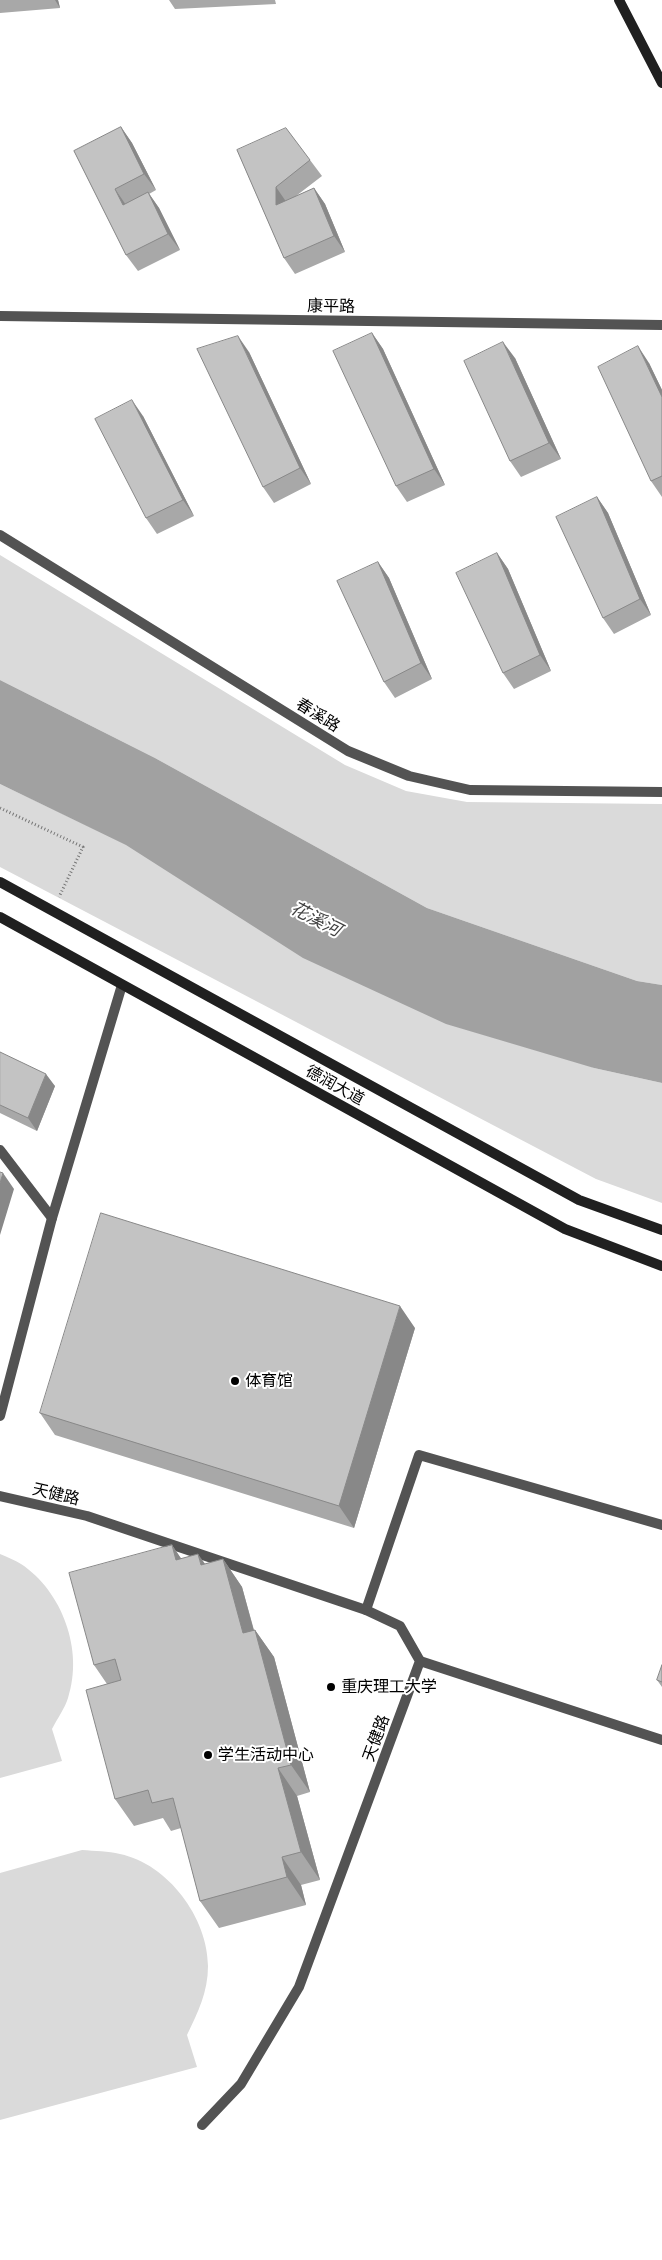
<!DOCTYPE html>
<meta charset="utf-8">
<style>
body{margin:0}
canvas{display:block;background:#fff}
</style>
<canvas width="662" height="2260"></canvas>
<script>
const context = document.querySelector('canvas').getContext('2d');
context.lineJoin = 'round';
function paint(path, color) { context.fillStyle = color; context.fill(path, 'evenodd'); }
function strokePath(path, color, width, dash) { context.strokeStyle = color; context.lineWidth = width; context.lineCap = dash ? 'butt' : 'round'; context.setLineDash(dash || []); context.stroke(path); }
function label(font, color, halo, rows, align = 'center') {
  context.font = font + ' Barlow,"Noto Sans SC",sans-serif'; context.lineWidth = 4; context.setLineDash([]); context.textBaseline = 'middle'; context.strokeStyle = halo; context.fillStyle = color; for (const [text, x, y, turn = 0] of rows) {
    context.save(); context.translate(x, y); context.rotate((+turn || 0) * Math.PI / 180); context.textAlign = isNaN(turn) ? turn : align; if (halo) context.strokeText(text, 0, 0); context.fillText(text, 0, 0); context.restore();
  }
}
const green = new Path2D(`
 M0,555L345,765L406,791L467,802L662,804V985L637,981L427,908L155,758L0,680Z
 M0,784L594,1068L662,1083V1203L596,1179L0,867Z
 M0,1554C7,1557 15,1560 21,1564C62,1591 84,1650 68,1698C65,1708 57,1719 52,1729L62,1761L0,1778Z
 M82,1850C95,1851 108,1851 120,1854C168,1864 208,1918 208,1966C208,1992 198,2012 187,2035L197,2067L0,2120V1873Z`);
const water = new Path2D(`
 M0,680L155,758L427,908L637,981L662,985V1083L594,1068L446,1024L303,958L126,845L0,784Z`);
const path = new Path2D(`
 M0,808L83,847L59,897`);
const service = new Path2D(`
 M0,1150L52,1218
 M366,1610L419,1455L662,1525
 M420,1661L662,1740`);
const minor = new Path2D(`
 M0,316L662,325
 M0,1416L52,1218L122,985
 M0,1496L87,1516L366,1610L400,1626L420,1661L299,1987L241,2084L202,2125`);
const tertiary = new Path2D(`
 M0,535L348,751L409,776L470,790L662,792`);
const secondary = new Path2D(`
 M619,0L662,83
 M0,882L579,1200L662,1230
 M0,917L565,1229L662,1266`);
const wall = new Path2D(`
 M0,0H58L60,8L0,13Z
 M169,0H275L276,4L175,9Z
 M121,127L132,143L156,190L149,194L159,208L180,250L138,271L126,255L74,151Z
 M237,150L310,160L322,176L296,196L314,188L325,204L345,252L295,274L284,258Z
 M372,333L383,349L445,485L407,502L396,486Z
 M249,352L311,484L274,503L263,487Z
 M515,358L561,459L521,477L510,461Z
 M649,363L662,390V497L651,481Z
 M143,416L194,516L157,534L146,518Z
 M597,497L608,513L651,615L614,634L603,618Z
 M497,553L508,569L551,671L514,689L503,673Z
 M378,562L389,578L432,679L395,698L384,682Z
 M0,1052L55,1086L37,1131L0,1113Z
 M415,1328L354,1528L55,1435L40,1413Z
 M172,1545L181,1559L205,1564L223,1559L242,1587L254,1630H255L274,1657L310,1792L297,1796L320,1880L301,1885L306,1905L219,1928L200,1901L181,1828L171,1831L163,1818L134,1826L115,1799L107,1684L94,1665Z
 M662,1665V1687L657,1680Z`);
const shadedWall = new Path2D(`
 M55,0H58L60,8Z
 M121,127L132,143L156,190L144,174Z
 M276,187L287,203L276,205Z
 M314,188L325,204L345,252L334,236Z
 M115,189L126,205H123Z
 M148,192L159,208L180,250L168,234Z
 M372,333L383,349L445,485L434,469Z
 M238,336L249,352L311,484L300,468Z
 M503,342L515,358L561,459L549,443Z
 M638,346L649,363L662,390V397Z
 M132,400L143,416L194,516L183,500Z
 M597,497L608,513L651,615L640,599Z
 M497,553L508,569L551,671L540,655Z
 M378,562L389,578L432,679L421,663Z
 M46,1074L55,1086L37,1131L28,1118Z
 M3,1173L14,1189L0,1235V1183Z
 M400,1306L415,1328L354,1528L339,1506Z
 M172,1545L191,1573L176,1560Z
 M198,1554L218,1582L201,1565Z
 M223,1559L242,1587L262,1661L243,1633Z
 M255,1630L274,1657L310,1792L291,1765Z
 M278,1768L297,1796L320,1880L301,1852Z
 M282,1857L301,1885L306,1905L287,1877Z`);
const building = new Path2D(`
 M121,127L144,174L115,189L123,205L148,192L168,234L126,255L74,151Z
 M286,128L310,160L276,187V205L314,188L334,236L284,258L237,150Z
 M372,333L434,469L396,486L333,351Z
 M238,336L300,468L263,487L197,349Z
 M503,342L549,443L510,461L464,361Z
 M638,346L662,397V476L651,481L598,367Z
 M132,400L183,500L146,518L95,419Z
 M597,497L640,599L603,618L556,517Z
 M497,553L540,655L503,673L456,573Z
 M378,562L421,663L384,682L337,581Z
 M0,1052L46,1074L28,1118L0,1105Z
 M0,1172L3,1173L0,1183Z
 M101,1213L400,1306L339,1506L40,1413Z
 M172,1545L176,1560L198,1554L201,1565L223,1559L243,1633L255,1630L291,1765L278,1768L301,1852L282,1857L287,1877L200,1901L173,1798L152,1803L148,1790L115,1799L86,1690L121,1680L115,1659L94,1665L69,1573Z
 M662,1665V1682L657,1680Z`);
const markers = [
 [235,1381,5,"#000"],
 [331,1687,5,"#000"],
 [208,1755,5,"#000"]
];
const streetNames = [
 ["康平路",331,306,1],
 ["春溪路",318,715,32],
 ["德润大道",335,1085,29],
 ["天健路",56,1494,13],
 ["天健路",376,1738,-70]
];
const poiNames = [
 ["体育馆",245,1381],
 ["重庆理工大学",341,1687],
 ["学生活动中心",218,1755]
];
const waterNames = [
 ["花溪河",316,919,27]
];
paint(green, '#dadada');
paint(water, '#a1a1a1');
strokePath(path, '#757575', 3, [1, 2.5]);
strokePath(service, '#535353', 10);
strokePath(minor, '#535353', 10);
strokePath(tertiary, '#535353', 10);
strokePath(secondary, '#202020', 10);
paint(wall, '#a8a8a8');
paint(shadedWall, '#888');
paint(building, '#c3c3c3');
strokePath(building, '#888', 1);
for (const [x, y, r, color] of markers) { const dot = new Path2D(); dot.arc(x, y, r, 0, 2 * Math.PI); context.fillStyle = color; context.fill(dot); strokePath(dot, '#fff', 2); }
label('16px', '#000', '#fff', streetNames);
label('16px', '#000', '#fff', poiNames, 'left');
label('italic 18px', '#424242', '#fff', waterNames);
</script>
